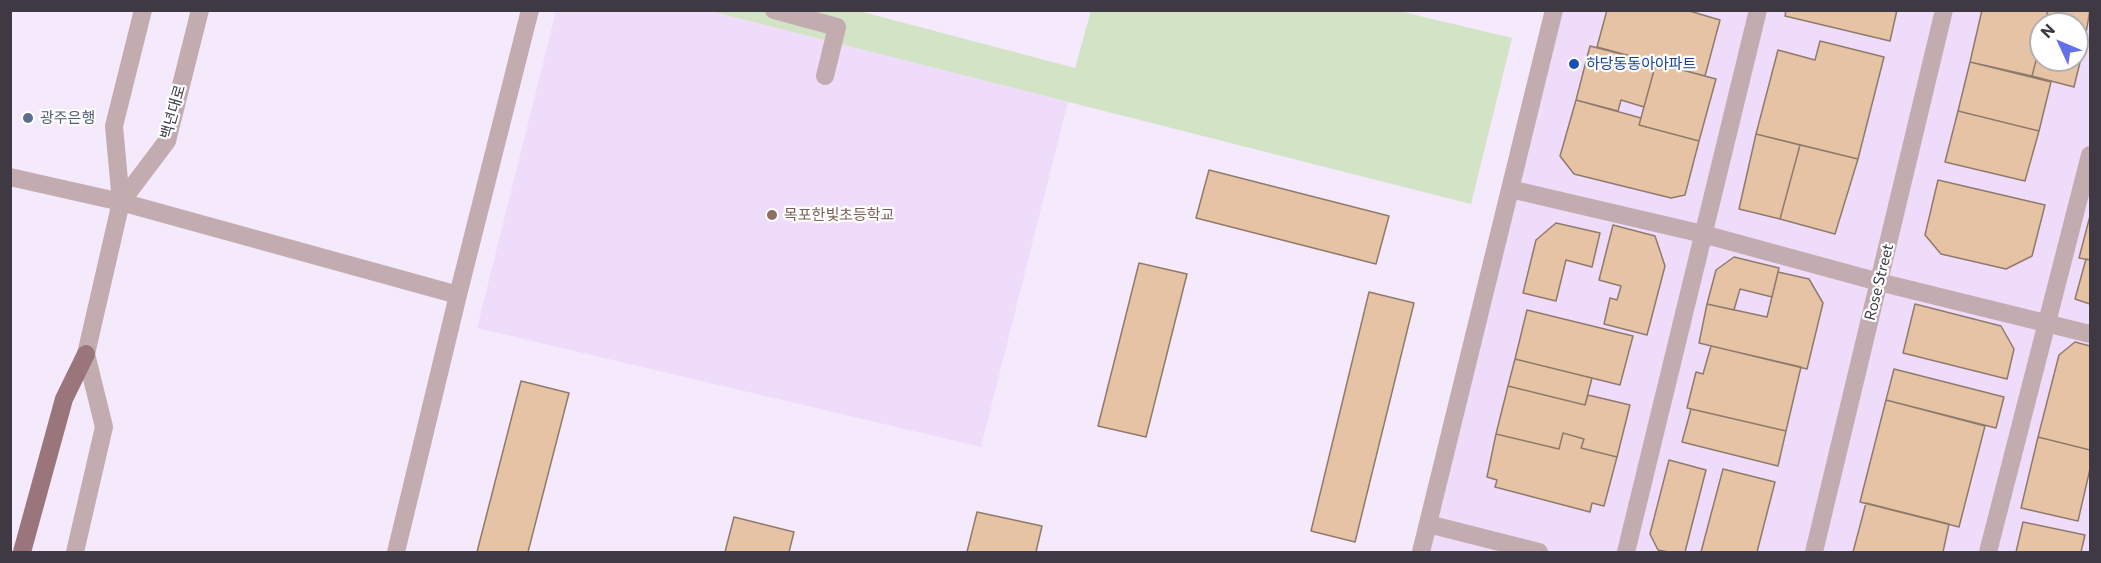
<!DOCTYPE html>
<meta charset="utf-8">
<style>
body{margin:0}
#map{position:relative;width:2101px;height:563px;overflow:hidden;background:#f5eafc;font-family:Commissioner,sans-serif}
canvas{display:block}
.frame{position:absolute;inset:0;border:12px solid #3e3942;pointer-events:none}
.north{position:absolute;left:2029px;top:12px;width:60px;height:60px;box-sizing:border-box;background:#fff;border:2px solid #b2b0b3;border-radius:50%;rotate:314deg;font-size:16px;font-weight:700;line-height:24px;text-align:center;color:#3e3942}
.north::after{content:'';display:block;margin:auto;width:21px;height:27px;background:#6371e9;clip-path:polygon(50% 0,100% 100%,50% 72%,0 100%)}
</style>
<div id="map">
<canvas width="2101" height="563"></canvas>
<div class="frame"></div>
<div class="north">N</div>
</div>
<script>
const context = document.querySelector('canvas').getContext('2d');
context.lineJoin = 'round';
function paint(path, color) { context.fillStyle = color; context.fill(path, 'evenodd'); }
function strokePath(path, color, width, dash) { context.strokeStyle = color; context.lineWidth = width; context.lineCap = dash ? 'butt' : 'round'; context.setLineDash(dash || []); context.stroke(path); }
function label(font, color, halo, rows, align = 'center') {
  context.font = font + ' Commissioner,"Noto Sans KR",sans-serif'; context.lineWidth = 4.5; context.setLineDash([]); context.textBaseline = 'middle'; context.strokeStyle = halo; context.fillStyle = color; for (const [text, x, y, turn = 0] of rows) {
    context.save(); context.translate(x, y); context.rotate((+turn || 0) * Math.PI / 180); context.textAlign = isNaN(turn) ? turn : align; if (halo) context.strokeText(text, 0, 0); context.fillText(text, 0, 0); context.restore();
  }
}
const built = new Path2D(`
 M556,11H710L1068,102L981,447L477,328Z
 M1554,11H2090V552H1421ZM2041,24H2077V60H2041Z`);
const green = new Path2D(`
 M710,11H859L1075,68L1091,11H1399L1512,38L1471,204Z`);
const building = new Path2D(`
 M1607,10H1686L1720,20L1705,76L1597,47Z
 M1786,10H1897L1890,41L1785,16Z
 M1982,10H2048L2045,24H2041V41L2032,76L1970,62Z
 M2048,10H2090L2083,50L2077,49V24H2045Z
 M1820,41L1884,57L1858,159L1756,134L1778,50L1815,60Z
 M2041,41V60H2077V49L2083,50L2074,87L2032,76Z
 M1590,46L1656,63L1644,107L1621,100L1618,111L1576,100Z
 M1970,62L2051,82L2039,131L1958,111Z
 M1656,63L1716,79L1699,141L1639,125Z
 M1576,100L1641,118L1639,125L1699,141L1685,195L1671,198L1574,174L1560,156Z
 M1958,111L2039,131L2025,181L1945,162Z
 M1756,134L1800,145L1780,219L1739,209Z
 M1800,145L1858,159L1835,234L1780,219Z
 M1209,170L1389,216L1376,264L1196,218Z
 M1938,180L2045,205L2032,256L2006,269L1941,254L1925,235Z
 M2090,216V260L2079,258Z
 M1556,223L1600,233L1592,267L1566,260L1556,301L1523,293L1536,240Z
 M1613,225L1655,236L1665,266L1647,335L1604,324L1610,298L1617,300L1621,286L1599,280Z
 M1734,257L1779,268L1772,297L1740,289L1734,310L1707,304L1716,270Z
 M2086,259L2090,260V304L2075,299Z
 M1139,263L1187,274L1146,437L1098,426Z
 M1778,272L1809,279L1823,303L1807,369L1699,343L1707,304L1767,317Z
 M1369,292L1414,303L1355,542L1311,531Z
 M1915,304L2001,326L2014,349L2007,379L1903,353Z
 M1527,310L1633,336L1620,385L1515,359Z
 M2075,342L2090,346V450L2038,437L2059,355Z
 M1711,346L1801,367L1786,431L1687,408L1696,372L1703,374Z
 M1515,359L1592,378L1585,405L1508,386Z
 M1894,369L2004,397L1996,428L1886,400Z
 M521,381L569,393L528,552H477Z
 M1508,386L1585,405L1588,395L1630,405L1617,457L1581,448L1584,439L1563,433L1559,449L1496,434Z
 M1886,400L1985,426L1959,527L1860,502Z
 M1691,409L1786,431L1778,466L1682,442Z
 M1563,433L1584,439L1581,448L1617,457L1604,506L1592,503L1590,512L1495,487L1497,480L1487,477L1496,434L1559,449Z
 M2038,437L2090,450V469L2078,521L2021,508Z
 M1669,460L1706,470L1685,552H1669L1658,550L1650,534Z
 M1723,469L1775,482L1757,552H1701Z
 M1866,503L1949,524L1943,552H1853Z
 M977,512L1042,526L1036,552H967Z
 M734,517L794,532L789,552H725Z
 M2023,522L2085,535L2081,552H2016Z`);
const minor = new Path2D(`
 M774,10L837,27L825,76
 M10,177L121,202L458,295
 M1510,189L1703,234L1879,282L2090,334
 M121,202L167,141L200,10
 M1428,524L1539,552
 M75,552L104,427L86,354L121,202L114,126L143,10
 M396,552L458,295L530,10
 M1421,552L1554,10
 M1626,552L1758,10
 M1814,552L1944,10
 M1988,552L2090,155`);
const major = new Path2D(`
 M22,552L64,399L86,354`);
const markers = [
 [1574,64,6,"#1a4fb4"],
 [28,118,6,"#5c6f8a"],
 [772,215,6,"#8d6e63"]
];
const transitNames = [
 ["하당동동아아파트",1586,64]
];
const streetNames = [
 ["백년대로",173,112,-74],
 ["Rose Street",1879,282,-76]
];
const serviceNames = [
 ["광주은행",40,118]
];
const educationNames = [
 ["목포한빛초등학교",784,215]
];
paint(built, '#efdcfa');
paint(green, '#d2e3c6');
paint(building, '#e7c3a5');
strokePath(building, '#8f7b6b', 1.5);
strokePath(minor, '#c3acb0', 18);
strokePath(major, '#9b757c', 18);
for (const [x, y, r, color] of markers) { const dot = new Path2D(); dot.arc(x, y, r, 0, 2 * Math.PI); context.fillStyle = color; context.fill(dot); strokePath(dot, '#fff', 2); }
label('15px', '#164399', '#fff', transitNames, 'left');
label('15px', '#3e3942', '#fff', streetNames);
label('15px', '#4e5e75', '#fff', serviceNames, 'left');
label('15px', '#785e54', '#fff', educationNames, 'left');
</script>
